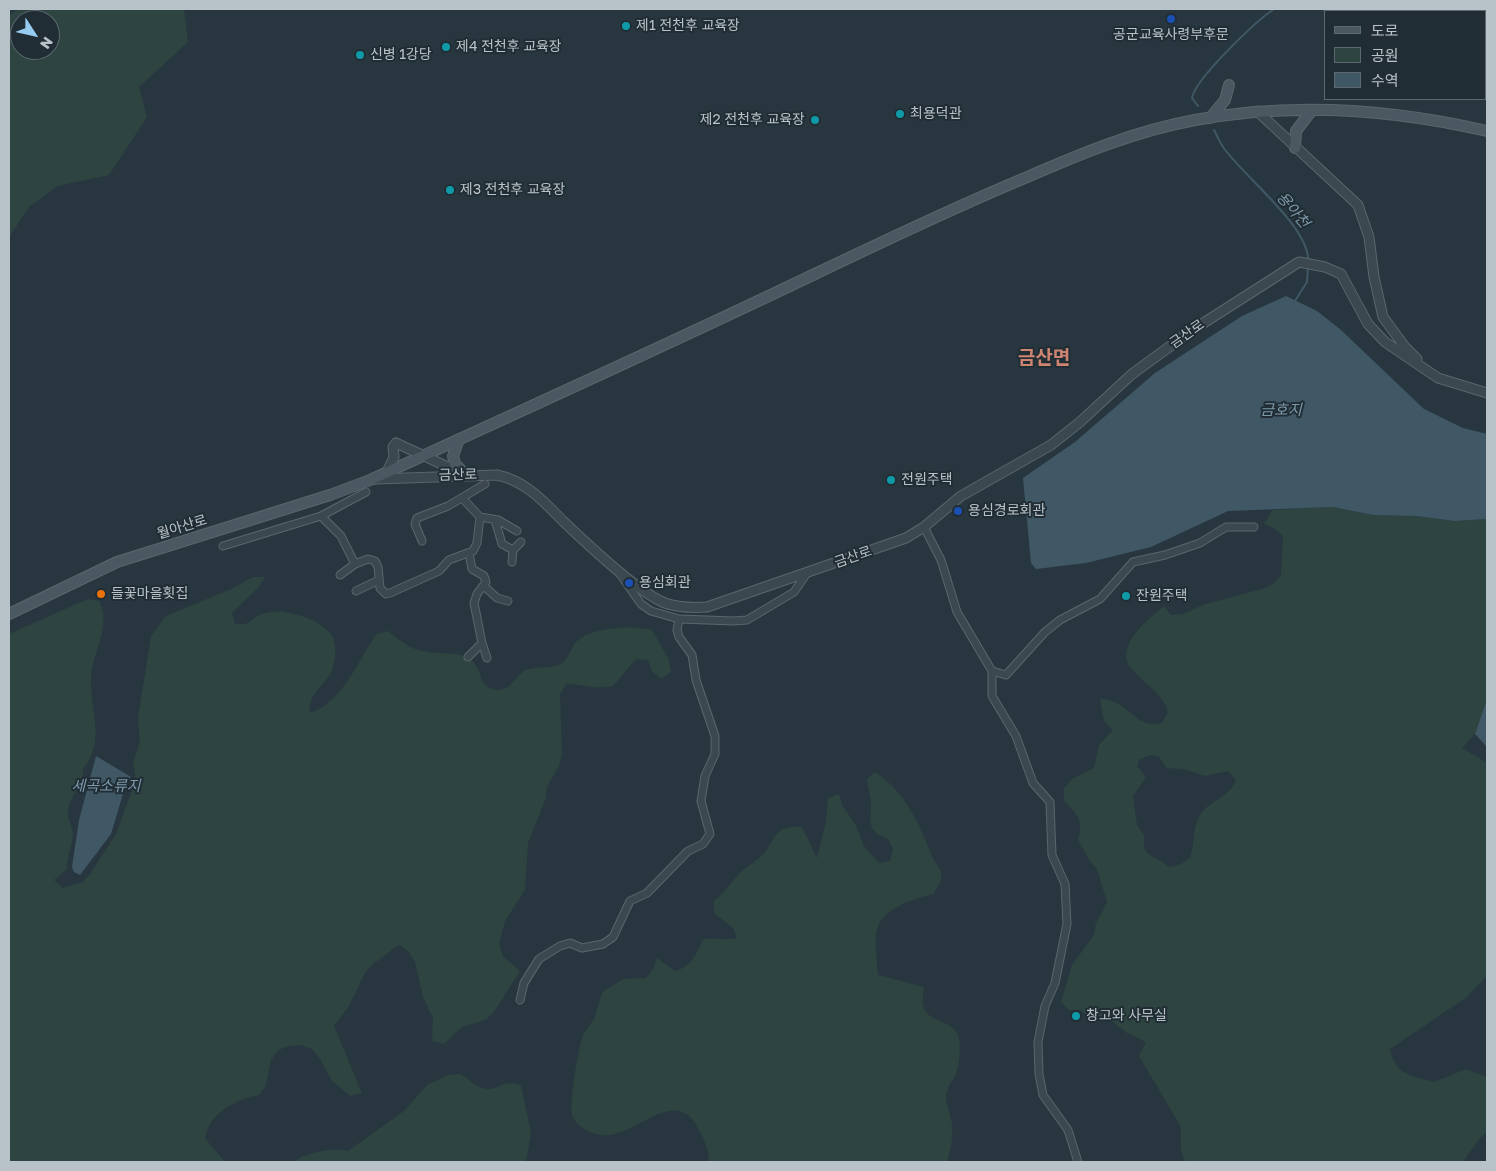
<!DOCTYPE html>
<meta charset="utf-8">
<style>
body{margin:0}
#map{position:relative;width:1496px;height:1171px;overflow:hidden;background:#28373f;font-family:"Golos Text","Noto Sans KR",sans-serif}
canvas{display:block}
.frame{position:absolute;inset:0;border:10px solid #b8c3c9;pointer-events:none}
.legend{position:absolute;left:1324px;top:10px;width:162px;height:90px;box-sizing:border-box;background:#212d34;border:1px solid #5d6970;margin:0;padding:6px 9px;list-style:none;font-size:15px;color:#b8c3c9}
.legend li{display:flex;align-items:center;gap:10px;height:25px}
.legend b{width:25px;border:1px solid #5d6970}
.north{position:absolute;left:10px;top:10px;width:50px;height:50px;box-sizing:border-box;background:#212d34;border:1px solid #5d6970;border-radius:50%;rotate:125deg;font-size:14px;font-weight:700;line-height:20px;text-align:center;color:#b8c3c9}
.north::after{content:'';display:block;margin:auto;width:18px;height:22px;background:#97ccf0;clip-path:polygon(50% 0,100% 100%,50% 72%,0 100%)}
</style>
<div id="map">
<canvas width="1496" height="1171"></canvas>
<div class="frame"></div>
<ul class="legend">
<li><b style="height:6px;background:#4a5862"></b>도로</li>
<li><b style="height:14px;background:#2d4440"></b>공원</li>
<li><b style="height:14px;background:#405866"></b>수역</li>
</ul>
<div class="north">N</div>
</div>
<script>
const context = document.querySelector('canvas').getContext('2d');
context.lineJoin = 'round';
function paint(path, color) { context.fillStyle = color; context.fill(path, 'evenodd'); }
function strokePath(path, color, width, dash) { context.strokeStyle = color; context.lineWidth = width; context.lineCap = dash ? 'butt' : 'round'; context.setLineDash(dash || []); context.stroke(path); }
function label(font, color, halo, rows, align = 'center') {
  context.font = font + ' "Golos Text","Noto Sans KR",sans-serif'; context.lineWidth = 4; context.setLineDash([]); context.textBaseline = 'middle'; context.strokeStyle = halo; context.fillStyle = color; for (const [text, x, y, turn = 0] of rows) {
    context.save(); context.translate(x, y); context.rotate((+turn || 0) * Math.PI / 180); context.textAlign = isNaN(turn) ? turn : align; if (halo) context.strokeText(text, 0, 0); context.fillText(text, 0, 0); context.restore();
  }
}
const green = new Path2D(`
 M19,9H184L188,42L139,87L147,117L109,175L58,186L30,206L9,237V15ZM20,20H50V50H20Z
 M1333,507L1373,515L1416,516L1455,521L1487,519V699L1475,734L1462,748L1487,763V976L1467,997L1390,1049C1395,1075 1412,1076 1434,1082L1466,1069L1487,1077V1132L1480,1138L1463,1162H1185L1181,1151V1127L1139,1056L1146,1042L1127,1033L1108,1018L1085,1014L1080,1010H1069L1061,1002L1072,965L1094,935L1096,923L1107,902L1097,869L1089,860L1078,840C1084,818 1077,816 1064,800V788L1072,779L1094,768L1099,745L1113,730L1104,721L1100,699C1132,701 1134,730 1162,723L1168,712C1162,692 1144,684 1131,668C1114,646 1149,618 1164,606L1171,615L1183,614L1205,604L1262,589L1273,584L1281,575L1283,536L1274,528L1264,524L1272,510ZM1149,755C1160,754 1161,760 1166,768L1183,769L1205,776L1228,771L1236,780C1231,796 1212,800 1202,812C1191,827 1196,842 1190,858L1181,864L1170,867L1147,853L1144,847V835L1137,825L1133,796L1146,777L1137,766L1139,760Z
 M253,577H265L258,588L232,613L235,624C254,626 251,616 266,613C285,608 322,619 332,636C337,644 336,661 332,670C326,686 310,689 309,713C344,703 357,660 377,634L388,631C397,638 407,647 418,650C446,658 476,644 482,682C488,687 494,692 503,689C514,686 517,672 529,669C540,666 553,670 563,662C568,658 571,649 575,643C589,627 633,625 652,630L669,660L671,672L661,679L652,671L648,660L636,659L613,686C592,690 585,684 566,684L560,694L562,754L559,766L547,787L546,798L528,843L525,890L505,921L499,944L503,956L520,971L494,1012L485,1020L462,1027L444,1044L432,1041L433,1018L423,997L415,962L409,952L399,945L373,964L365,973L349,1006L334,1026L362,1093L350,1096L332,1081L320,1059L312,1049L301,1045L289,1046L278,1050L271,1060L266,1085L259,1095C235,1100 210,1112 205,1138L225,1162H9V634L88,599L99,601C112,626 93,650 91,676C89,708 107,740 83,769C84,785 69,796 68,812C67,819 73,827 73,835C72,846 67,856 67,869L54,880L63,888L83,882L90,874L116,834L136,780L133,763L140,741L138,718L151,636L166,616L231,589Z
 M875,772C906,792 920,826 933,858C935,863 940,868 941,872C943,880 937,887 934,894C913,899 878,909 876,935C875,948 877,962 878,975L924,987C915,1030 953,1013 959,1038C961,1047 959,1068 955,1076C951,1083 946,1089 946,1097C946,1106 951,1115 952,1124C953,1136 951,1151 947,1162H709C709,1150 704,1140 699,1130C678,1085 640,1131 610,1135C596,1137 577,1129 572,1115C569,1106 578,1047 583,1036C586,1028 594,1022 596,1013C599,1006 599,999 603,992L623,979L646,978L653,969L657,958L675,971C693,966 695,954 704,939C716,937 726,941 737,938L733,928L714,913V901C724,893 730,884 738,875C744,868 752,864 759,858C776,844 771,824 802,827L817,858L826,821L828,798L839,794L842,805L855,824L864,846L879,863L890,861L893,849L888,839C866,830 871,823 871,804C871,796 868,788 867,780Z
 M460,1074C469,1079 477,1088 487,1089C500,1090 502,1079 521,1085L531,1133L526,1162H292C308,1153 330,1147 348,1151L404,1111L427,1085L448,1075Z`);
const water = new Path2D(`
 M1286,296L1317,311L1341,330L1424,409L1463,428L1487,434V519L1455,521L1416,516L1373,515L1333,507L1228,511L1151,547L1086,563L1036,569L1031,563L1023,478L1075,442L1155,373L1242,316Z
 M1487,699V747L1475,734Z
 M96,756L131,777L123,794L111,834L80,875L74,872L72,867L79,820Z`);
const stream = new Path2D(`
 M1323,9L1327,11
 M1485,73L1487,72
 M1198,106L1192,98C1195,79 1256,21 1274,9
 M1214,130C1217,136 1220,142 1223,147C1243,176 1311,228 1308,262
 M1295,301L1307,282L1308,266`);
const minor = new Path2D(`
 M321,516L341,536L355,564L368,559L375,561L378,567L380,588L386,594L390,593L439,571L449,560L473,551L477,543L480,517L462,498
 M480,517L498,520L517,531
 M495,520L502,544L513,550L521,542
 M924,527L941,560L957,612L992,671L1006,675L1045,632L1060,620L1100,599L1133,562L1165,555L1200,543L1226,527H1254
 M422,541L415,524L417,518L448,506L485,484
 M223,546L321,516L366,492
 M512,562L513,550
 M620,574L641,604L651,611L679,619L734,621L747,620L794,592L807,573
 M340,575L355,564
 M484,586L497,598L508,601
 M356,591L379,580
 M482,643L487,658
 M468,657L482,643L474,603L477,594L486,582L484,576L472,569L469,553
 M992,671V696L1016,736L1033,783L1050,802L1052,855L1065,884L1067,924L1055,983L1045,1006L1038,1042L1039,1074L1043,1095L1068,1130L1078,1162
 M520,1000L524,983L539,959L560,946L570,943L582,948L603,944L613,937L630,901L647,893L688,851L703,844L710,834L701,801L705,776L715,754V736L696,680L692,655L679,637L677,630L679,619`);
const tertiary = new Path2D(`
 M1257,111L1358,205L1369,237L1374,277L1383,317L1405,347L1417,359
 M387,472L394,457L393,447L396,443L461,473
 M375,479L497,475C526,481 544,502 564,522C586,543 639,593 665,603C679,608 692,608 707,607L906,538L924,527L961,496L1051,445L1080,422L1132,374L1191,331L1299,262L1325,267L1341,274L1368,324L1385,342L1438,378L1487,393`);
const secondary = new Path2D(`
 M1210,118L1225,100L1229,85
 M1295,148L1296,131L1312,110
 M459,439L453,456L455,464L466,475
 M9,614L117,562L330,495L370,480C519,412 669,344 817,273C886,240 955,207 1025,178C1080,154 1135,131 1195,120C1292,102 1392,109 1487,131`);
const markers = [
 [1171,19,5,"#1a4fb4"],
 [626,26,5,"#0f9aa8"],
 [446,47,5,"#0f9aa8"],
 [360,55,5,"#0f9aa8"],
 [900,114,5,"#0f9aa8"],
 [815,120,5,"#0f9aa8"],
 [450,190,5,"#0f9aa8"],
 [891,480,5,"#0f9aa8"],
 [958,511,5,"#1a4fb4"],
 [629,583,5,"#1a4fb4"],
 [101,594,5,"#e8710a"],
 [1126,596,5,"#0f9aa8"],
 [1076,1016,5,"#0f9aa8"]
];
const poiNames = [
 ["제1 전천후 교육장",636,26],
 ["공군교육사령부후문",1171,35,"center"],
 ["제4 전천후 교육장",456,47],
 ["신병 1강당",370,55],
 ["최용덕관",910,114],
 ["제2 전천후 교육장",805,120,"right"],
 ["제3 전천후 교육장",460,190],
 ["전원주택",901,480],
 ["용심경로회관",968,511],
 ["용심회관",639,583],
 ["들꽃마을횟집",111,594],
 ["잔원주택",1136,596],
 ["창고와 사무실",1086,1016]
];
const streetNames = [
 ["금산로",1187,334,-35],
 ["금산로",458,475,-1],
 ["월아산로",182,527,-17],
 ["금산로",853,557,-19]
];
const waterNames = [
 ["용아천",1293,210,50],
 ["금호지",1281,410],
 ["세곡소류지",106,786]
];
const districtNames = [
 ["금산면",1044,358]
];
paint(green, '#2d4440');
paint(water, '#405866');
strokePath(stream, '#405866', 2);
strokePath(minor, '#5a666c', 9);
strokePath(tertiary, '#5a666c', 11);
strokePath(secondary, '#5a666c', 12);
strokePath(minor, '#3c484f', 7);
strokePath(tertiary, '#3c484f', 9);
strokePath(secondary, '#4a5862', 10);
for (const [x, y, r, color] of markers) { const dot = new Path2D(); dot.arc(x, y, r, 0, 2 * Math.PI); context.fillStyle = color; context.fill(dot); strokePath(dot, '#212d34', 2); }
label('14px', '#b8c3c9', '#212d34', poiNames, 'left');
label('14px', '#b8c3c9', '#212d34', streetNames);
label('italic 15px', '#7c99aa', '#212d34', waterNames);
label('bold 19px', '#cd8470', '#212d34', districtNames);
</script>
